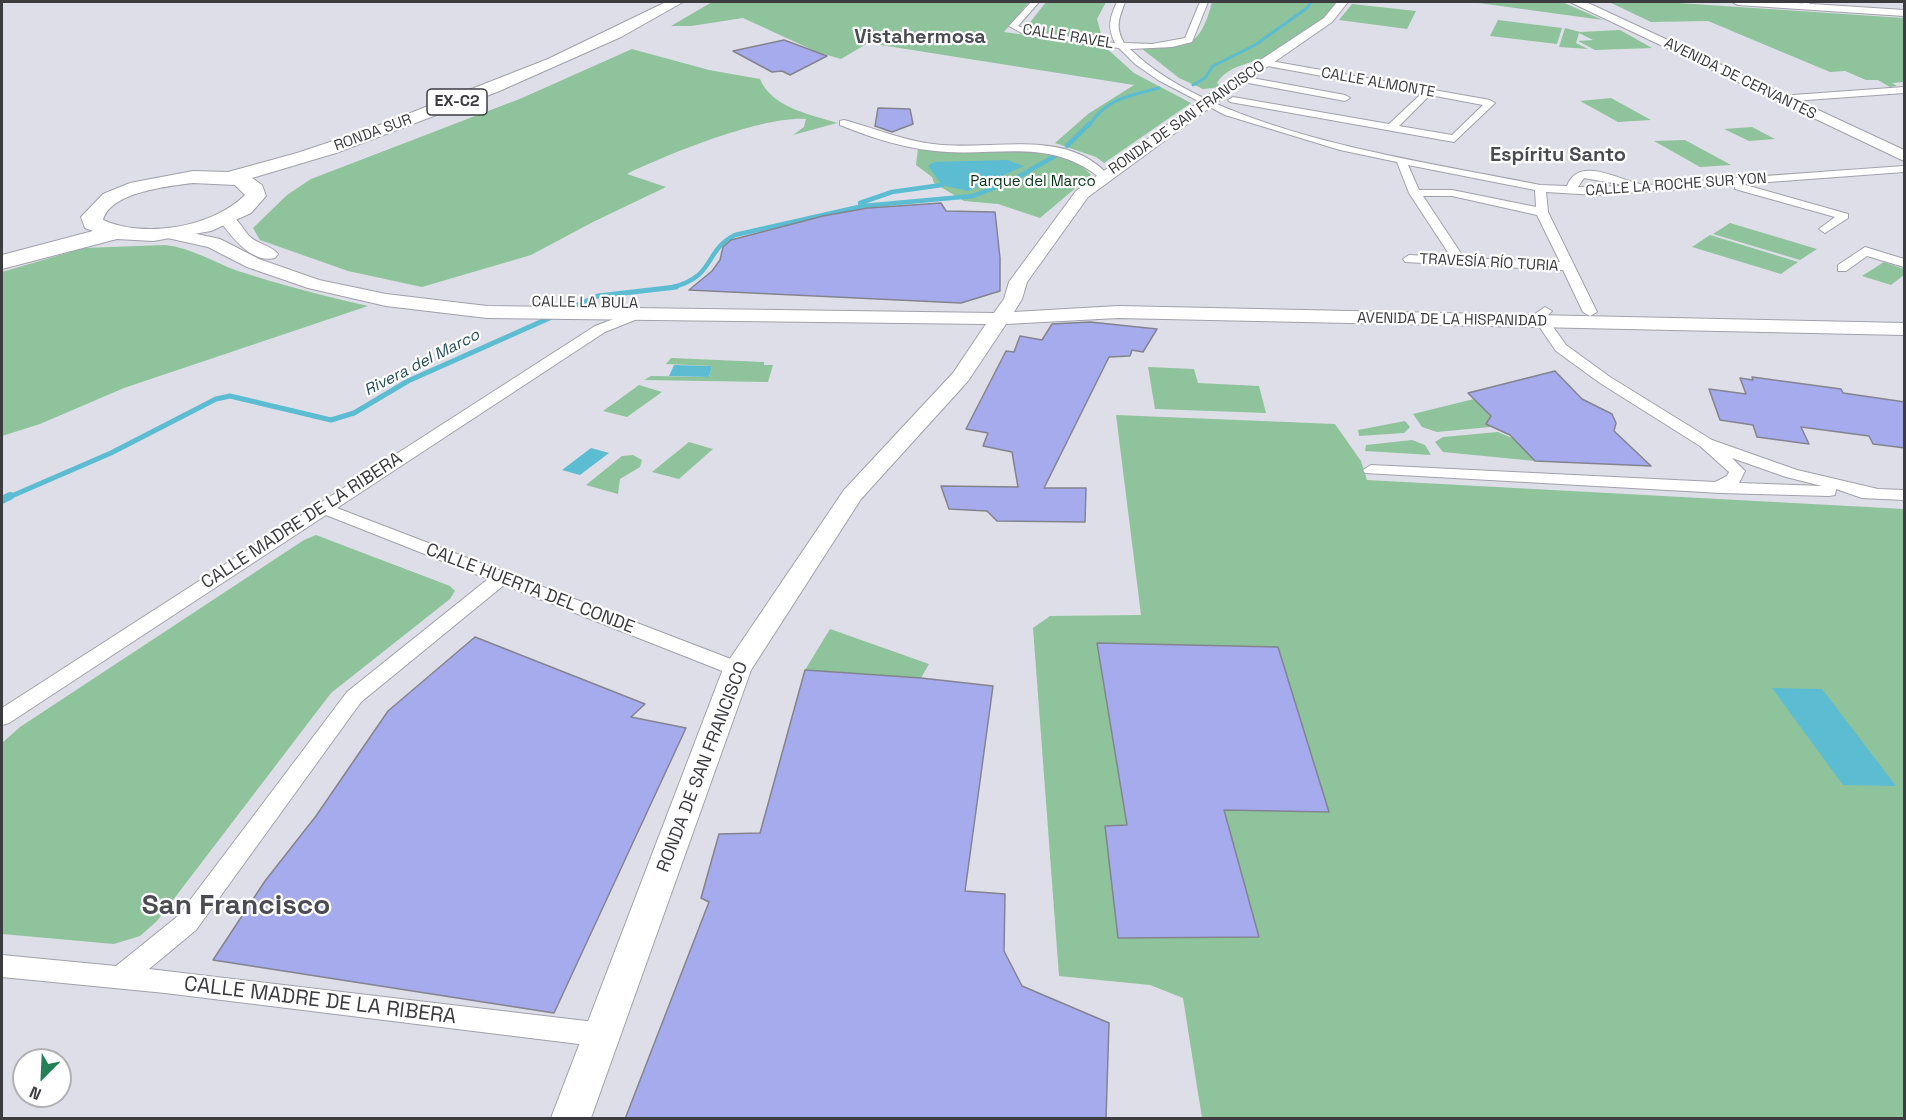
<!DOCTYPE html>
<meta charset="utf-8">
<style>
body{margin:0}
#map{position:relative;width:1906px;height:1120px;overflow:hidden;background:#dedee8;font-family:"Space Grotesk",sans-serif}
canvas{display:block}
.frame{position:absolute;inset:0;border:3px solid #3c3c40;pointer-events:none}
.north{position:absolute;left:12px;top:1048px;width:60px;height:60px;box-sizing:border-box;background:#fff;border:2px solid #b1b1b3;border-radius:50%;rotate:204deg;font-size:16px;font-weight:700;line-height:24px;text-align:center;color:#3c3c40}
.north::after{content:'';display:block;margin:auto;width:21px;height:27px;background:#248157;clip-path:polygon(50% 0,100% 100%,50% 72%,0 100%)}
</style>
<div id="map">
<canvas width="1906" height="1120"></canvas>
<div class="frame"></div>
<div class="north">N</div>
</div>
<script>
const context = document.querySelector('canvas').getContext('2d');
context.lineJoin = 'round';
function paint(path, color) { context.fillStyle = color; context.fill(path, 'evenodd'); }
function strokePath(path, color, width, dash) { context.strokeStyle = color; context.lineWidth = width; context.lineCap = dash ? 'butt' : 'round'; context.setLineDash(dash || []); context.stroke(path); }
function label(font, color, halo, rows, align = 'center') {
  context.font = font + ' "Space Grotesk",sans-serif'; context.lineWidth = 4.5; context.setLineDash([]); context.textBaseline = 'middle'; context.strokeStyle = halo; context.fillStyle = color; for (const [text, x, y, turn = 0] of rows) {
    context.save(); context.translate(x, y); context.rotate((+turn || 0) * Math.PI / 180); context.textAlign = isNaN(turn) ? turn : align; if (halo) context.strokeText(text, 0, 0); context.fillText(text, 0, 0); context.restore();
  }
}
const green = new Path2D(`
 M712,2H1029L1004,32L1104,46L1134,73L1191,103L1104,163L1096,157L1055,143L1088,114L1134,85L868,43L841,59L817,52L743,18L691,26H671Z
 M1046,2H1106L1097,19L1103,41L1024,30Z
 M1212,2H1337C1325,23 1296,41 1275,53C1256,64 1229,63 1217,83L1221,87L1203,89L1179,78L1141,48C1187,46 1199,51 1212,2Z
 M1471,2H1562L1603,20Z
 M1609,2H1664L1904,18V82L1892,83L1897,86L1890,87L1878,80H1866L1845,71L1830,72L1708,21L1651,22Z
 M1352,4L1416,11L1407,29L1339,20Z
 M1498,20L1562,28L1557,44L1490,36Z
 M1565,28L1580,32L1620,30L1652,48L1595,50L1578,41L1593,40L1579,33L1576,43L1588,49L1559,47Z
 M632,49L709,70L760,79C772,108 810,114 837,123L793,135L804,127L806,119C762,116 668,154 627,174L666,187L593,222L531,255L422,287L348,271L260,240L253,228L287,195L311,179L522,98Z
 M1611,98L1651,120L1618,122L1580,101Z
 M1752,127L1775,139L1749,141L1724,129Z
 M1685,140L1731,165L1700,167L1654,141Z
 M918,148C958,149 1066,142 1091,175L1040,218L998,204L964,201L934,183L932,177L916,165Z
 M1730,223L1817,249L1800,260L1713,234Z
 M1710,235L1798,262L1781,274L1692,247Z
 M165,245C192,248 213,262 238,271C281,285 324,296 368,306L124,388L40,424L2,436V272L84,248Z
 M1884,262L1904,269V275L1891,285L1862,276Z
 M671,358L764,362V365H773L768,382L644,380L651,376L709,377L712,366L666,364Z
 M1148,367L1194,369L1198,383L1259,386L1266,413L1155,409Z
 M639,385L662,392L627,417L603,411Z
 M1474,399L1491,416L1488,421L1490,427L1437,432L1422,427L1413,414Z
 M1116,415L1335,424L1361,461L1367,480L1904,509V1118H1202L1183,998L1150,985L1059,976L1033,628L1050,616L1141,615Z
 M1405,421L1410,427L1404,433L1359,436L1358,430Z
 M1498,432L1514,439L1535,461L1443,452L1435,442L1443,437Z
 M1412,440L1425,445L1431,455L1365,451L1366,445Z
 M689,442L713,449L679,479L652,472Z
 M633,455L642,460L640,467L620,479L618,494L586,485L622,456Z
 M316,535L450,586L455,591L450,599L331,693L157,921L140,936L114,944L2,934V743L20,727L304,540Z
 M830,629L929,664L921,678L805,670Z`);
const water = new Path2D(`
 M1007,160L1024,166L968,191L942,185L928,166L934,162Z
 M674,365L712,366L709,377L669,376Z
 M591,448L609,453L580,475L562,470Z
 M1772,688L1822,689L1896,786L1843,785Z`);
const streamFar3 = new Path2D(`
 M1193,85L1205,78L1213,66L1255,45L1307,8L1311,2
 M1089,126C1106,98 1129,96 1159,88`);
const streamFar2 = new Path2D(`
 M1067,146L1089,124
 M860,203L892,192L942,185
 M670,288C718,276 702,252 735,235L863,206L973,196L1009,182L1055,156`);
const streamFar1 = new Path2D(`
 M564,311L598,296L676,287
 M7,498L111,453L216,399L230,396L331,420L354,413L408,381L554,316`);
const stream = new Path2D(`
 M2,500L10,496`);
const building = new Path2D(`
 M784,40L827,56L790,75L782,71L772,72L733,51Z
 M878,108L910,109L913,124L892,132L875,126Z
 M941,203L946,211L995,212L1000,258V291L961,303L689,290L712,271L720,260L723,247L731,240L823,216L868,208Z
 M1090,322L1157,329L1143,352L1132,350L1130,356L1109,357L1044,488H1086L1085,522L997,521L987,511L949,509L941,486L1018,487L1012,452L983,446L988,433L966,429L1006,351L1014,352L1020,336L1042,340L1052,324Z
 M1555,371L1582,399L1612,414L1616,423L1614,431L1651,466L1535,461L1510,435L1486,424L1491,416L1468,393Z
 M1752,377L1841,389L1843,393L1905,402V448L1873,444L1869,436L1801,427L1809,444L1757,437L1753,425L1720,420L1709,389L1746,394L1740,378L1753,380Z
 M475,637L645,704L631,717L686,728L554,1013L213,960L265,881L316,816L388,711Z
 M1097,643L1278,647L1329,812L1224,810L1259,937L1118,938L1105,826L1127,825Z
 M805,670L921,678L993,686L965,891L1005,894L1004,951L1022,986L1109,1023L1106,1119H625L709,902L701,898L719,834L760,833Z`);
const street = new Path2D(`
 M1031,2H1039L1018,26L1029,31L1115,43C1107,27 1110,17 1117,2H1125C1119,18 1115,27 1124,43L1152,44L1185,38L1200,2H1208L1192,42L1172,47L1130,49C1216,134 1423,161 1540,185L1567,186C1580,152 1627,186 1648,185C1733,178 1819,172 1904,166V172L1742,184L1848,214V218L1825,233L1819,229L1835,217L1735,189V185L1597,195L1546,192L1548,212L1597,312L1590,316L1583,312L1563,270L1405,262L1403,259L1409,255L1451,257L1409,193L1397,162L1340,150L1225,115L1158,80L1135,64L1119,48L1027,36L1009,26ZM1408,165L1535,190L1536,207L1452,190H1419ZM1584,178L1629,186L1578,187ZM1423,196H1452L1537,215L1560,262L1464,258Z
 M1800,2H1809L1810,3L1806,5Z
 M1265,60L1490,100L1495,103L1454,142L1230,102L1228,100L1233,97L1389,124L1421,94L1262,65L1261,63ZM1430,95L1483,105L1452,135L1399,126Z
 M1241,76L1345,95L1350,98L1345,101L1238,81V77Z
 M1904,87V93L1793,101L1788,98L1793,95Z
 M844,120C874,128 901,140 933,144C989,152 1066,126 1109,176L1100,178C1052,139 1004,155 947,152C910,150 874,139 840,125V121Z
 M1865,247L1904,259V267L1867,256L1846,271H1838V265Z
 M1545,307L1552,311L1546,317L1566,345L1610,377L1712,440L1797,470L1878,489L1904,490V500L1862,498L1836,489L1835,495L1829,496L1721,493L1365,473L1363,470L1371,465L1715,482L1727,476L1729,472L1700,446L1600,383L1556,351L1532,316ZM1732,458L1786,477L1822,486L1739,483L1745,471Z
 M635,311L642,315L640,318L605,332L337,508L744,664L747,669L744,674H730L504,585L361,702L196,930L149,969L603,1023L612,1026L616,1035L612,1044L603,1047L165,993L2,977V955L116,966L178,916L347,692L488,579L326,515L9,723L2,725V708L595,326Z`);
const secondary = new Path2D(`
 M1337,2H1348L1332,22L1231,92L1088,197L1027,282L1022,299L1014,312L1118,306L1904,323V335L1118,318L1006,324L968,381L861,499L751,670L591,1118H551L723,669L844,490L953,373L986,324L487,318L386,306L308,288L247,267L208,247L163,237L160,233L163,229L169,228L220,239L259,259L319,280L386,294L487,306L994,313L1004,299L1009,282L1076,191L1221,86L1324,18Z
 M1732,2H1781L1904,10V16L1738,5Z
 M226,213C237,216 242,228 249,236C257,244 271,245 278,254L275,258C251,264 230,235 218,218Z`);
const primary = new Path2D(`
 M1570,2H1586L1904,150V161Z`);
const highway = new Path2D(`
 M666,2H683L621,37L497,92L336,153L252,178L262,185L266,196L251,213L211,231L153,241L117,239L2,269V255L93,231L85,228L81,217L103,194L130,183L193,171L228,172L297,153L372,128L548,59ZM193,183L235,185L245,195C213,227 145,239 103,220C110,192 169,186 193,183Z`);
const farStreetnames = [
 ["CALLE RAVEL",1068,37,9],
 ["AVENIDA DE CERVANTES",1740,79,26],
 ["CALLE ALMONTE",1378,83,10],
 ["RONDA DE SAN FRANCISCO",1187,118,-35],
 ["RONDA SUR",373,133,-20],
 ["CALLE LA ROCHE SUR YON",1676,185,-4],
 ["TRAVESÍA RÍO TURIA",1489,263,3],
 ["CALLE LA BULA",585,303,1],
 ["AVENIDA DE LA HISPANIDAD",1452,320,1]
];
const farParknames = [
 ["Parque del Marco",1033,182]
];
const shields = [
 [457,102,60]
];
const shieldNames = [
 ["EX-C2",457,102]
];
const farWaternames = [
 ["Rivera del Marco",422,363,-27]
];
const streetNames = [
 ["CALLE MADRE DE LA RIBERA",302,521,-33],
 ["CALLE HUERTA DEL CONDE",530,589,21],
 ["RONDA DE SAN FRANCISCO",703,767,-69]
];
const farDistrictnames = [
 ["Vistahermosa",920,38],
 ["Espíritu Santo",1558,156]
];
const nearStreetnames = [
 ["CALLE MADRE DE LA RIBERA",320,1001,7]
];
const nearDistrictnames = [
 ["San Francisco",236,906]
];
paint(green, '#8fc39b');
paint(water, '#5bbcd2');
strokePath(streamFar3, '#5bbcd2', 3);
strokePath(streamFar2, '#5bbcd2', 4.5);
strokePath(streamFar1, '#5bbcd2', 5);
strokePath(stream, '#5bbcd2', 8);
paint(building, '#a6abee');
strokePath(building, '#83848e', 1.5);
strokePath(street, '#a1a1ab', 2);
strokePath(secondary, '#a1a1ab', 2);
strokePath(primary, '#a1a1ab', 2);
strokePath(highway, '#a1a1ab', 2);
paint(street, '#fff');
paint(secondary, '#fff');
paint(primary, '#fff');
paint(highway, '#fff');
label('15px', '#3c3c40', '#fff', farStreetnames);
label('15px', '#003415', '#fff', farParknames);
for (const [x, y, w] of shields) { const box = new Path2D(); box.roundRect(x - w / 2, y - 13, w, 26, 4.5); context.fillStyle = '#fff'; context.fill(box); strokePath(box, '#3c3c40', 1.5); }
label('bold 16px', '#3c3c40', null, shieldNames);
label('italic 16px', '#244f59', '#fff', farWaternames);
label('18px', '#3c3c40', '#fff', streetNames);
label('bold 20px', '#4b4b54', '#fff', farDistrictnames);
label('21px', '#3c3c40', '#fff', nearStreetnames);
label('bold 28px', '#4b4b54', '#fff', nearDistrictnames);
</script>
